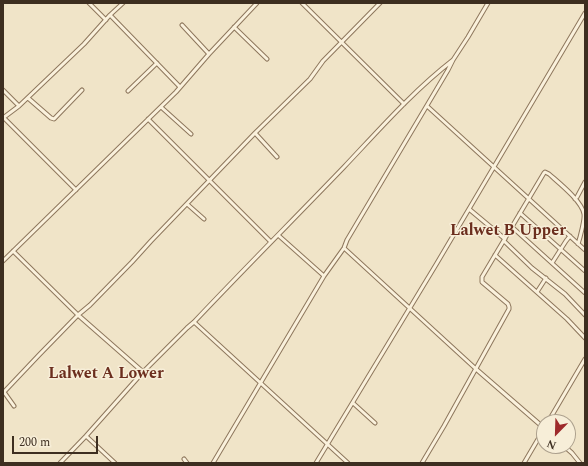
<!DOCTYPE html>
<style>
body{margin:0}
#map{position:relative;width:588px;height:466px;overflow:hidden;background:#f0e4c8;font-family:Spectral,serif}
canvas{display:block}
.frame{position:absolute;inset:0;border:4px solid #3d2e20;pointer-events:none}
.north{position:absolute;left:536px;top:414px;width:40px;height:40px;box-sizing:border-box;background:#f7eed8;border:1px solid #ada18e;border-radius:50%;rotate:203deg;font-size:11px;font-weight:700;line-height:16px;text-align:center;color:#3d2e20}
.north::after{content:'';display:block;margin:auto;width:14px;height:18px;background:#9e2a2b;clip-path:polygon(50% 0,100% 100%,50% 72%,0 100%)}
.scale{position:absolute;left:12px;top:436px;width:86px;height:18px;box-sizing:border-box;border:2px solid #3d2e20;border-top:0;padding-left:5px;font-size:12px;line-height:14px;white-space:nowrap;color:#3d2e20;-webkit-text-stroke:3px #f7eed8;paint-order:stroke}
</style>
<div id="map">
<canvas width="588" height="466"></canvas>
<div class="frame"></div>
<div class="north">N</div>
<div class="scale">200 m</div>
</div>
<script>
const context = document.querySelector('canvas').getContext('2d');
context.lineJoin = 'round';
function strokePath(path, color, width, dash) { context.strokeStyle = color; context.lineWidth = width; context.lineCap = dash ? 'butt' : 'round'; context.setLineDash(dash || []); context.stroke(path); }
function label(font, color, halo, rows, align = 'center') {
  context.font = font + ' Spectral,serif'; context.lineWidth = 3; context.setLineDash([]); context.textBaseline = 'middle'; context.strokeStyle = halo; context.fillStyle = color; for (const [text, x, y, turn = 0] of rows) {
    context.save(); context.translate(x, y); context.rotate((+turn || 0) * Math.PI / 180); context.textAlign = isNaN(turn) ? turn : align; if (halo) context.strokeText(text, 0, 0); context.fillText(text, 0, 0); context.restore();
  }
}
const street = new Path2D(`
 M89,3L106,20
 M302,3L404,104
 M110,15L180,87
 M182,25L209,54
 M234,27L267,59
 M3,90L19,106
 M128,91L157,63
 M28,98L51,118L54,119L82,90
 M427,106L585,250
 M161,107L191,134
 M3,118L19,106L84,44L110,15L123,3
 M4,118L76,190
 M148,119L271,242
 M255,133L277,157
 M575,199L577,197L585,182
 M187,204L204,219
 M469,209L505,239
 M520,213L585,271
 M512,227L585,293
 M278,235L324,276
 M504,241L532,268L565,294L585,315
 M344,248L476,369L544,428
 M13,251L78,315L143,372
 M495,255L567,319L585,338
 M3,261L176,92L209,54L257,3
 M552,263L566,241L570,236
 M537,292L546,278
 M194,322L348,463
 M4,392L14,406
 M3,393L39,355L78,315L90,305L132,262L151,241L255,133L310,79L323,61L380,3
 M353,403L375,423
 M548,422L585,359
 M86,436L115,463
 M564,446L572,453L580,463
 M184,459L187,463
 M60,463L86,436L143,372L187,328L194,322C243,270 294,219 344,167C379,130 413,91 453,60
 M213,463L324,276L344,248L347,240L448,70L453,60L468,37L488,3
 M316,463L437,263L585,13
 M422,463L444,426L509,309V307L508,304L482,282V277L544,173L545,172L549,174C559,183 582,201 584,214C585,219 580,238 578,244
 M524,463L544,429`);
const quarterNames = [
 ["Lalwet B Upper",508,232],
 ["Lalwet A Lower",106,375]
];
strokePath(street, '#8d765c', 5);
strokePath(street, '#faf1dc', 3);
label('bold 16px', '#6b2e1e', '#f7eed8', quarterNames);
</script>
